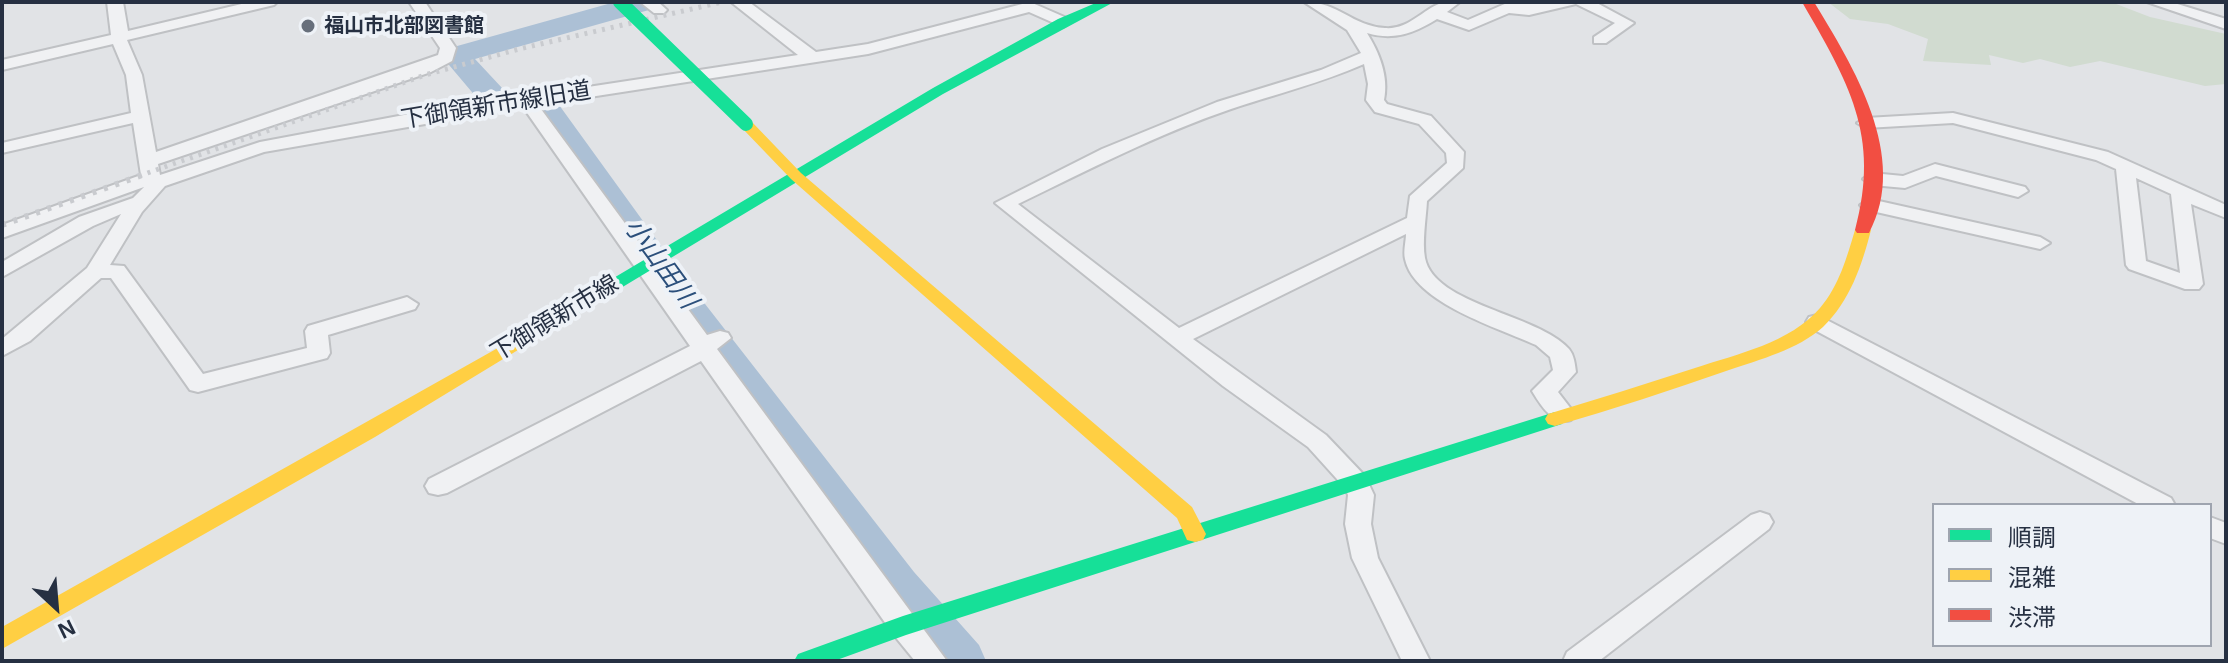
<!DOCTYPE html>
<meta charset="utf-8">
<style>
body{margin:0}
#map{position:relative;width:2228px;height:663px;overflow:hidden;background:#e1e3e6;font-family:Arial,"Noto Sans JP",sans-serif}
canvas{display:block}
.frame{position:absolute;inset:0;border:4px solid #263042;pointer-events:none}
.legend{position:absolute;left:1932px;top:503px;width:280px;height:144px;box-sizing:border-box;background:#eef2f7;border:2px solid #9ea4af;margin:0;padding:10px 14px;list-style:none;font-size:24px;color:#263042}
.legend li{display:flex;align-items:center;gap:16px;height:40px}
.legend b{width:40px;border:2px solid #9ea4af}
.north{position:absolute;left:16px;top:567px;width:80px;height:80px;-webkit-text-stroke:6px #eef2f7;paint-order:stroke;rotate:154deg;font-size:22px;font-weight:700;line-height:32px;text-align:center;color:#263042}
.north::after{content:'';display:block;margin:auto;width:28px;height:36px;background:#263042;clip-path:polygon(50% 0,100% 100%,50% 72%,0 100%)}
</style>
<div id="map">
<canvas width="2228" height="663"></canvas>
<div class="frame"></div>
<ul class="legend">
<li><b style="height:10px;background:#16e098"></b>順調</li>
<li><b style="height:10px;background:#ffcf43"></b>混雑</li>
<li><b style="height:10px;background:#f24e42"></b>渋滞</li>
</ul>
<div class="north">N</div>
</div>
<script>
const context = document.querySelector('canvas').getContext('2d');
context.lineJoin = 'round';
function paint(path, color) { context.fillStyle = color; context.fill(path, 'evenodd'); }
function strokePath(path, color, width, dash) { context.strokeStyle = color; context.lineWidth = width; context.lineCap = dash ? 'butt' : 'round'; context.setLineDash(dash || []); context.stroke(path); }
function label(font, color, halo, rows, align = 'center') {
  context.font = font + ' Arial,"Noto Sans JP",sans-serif'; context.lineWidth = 8; context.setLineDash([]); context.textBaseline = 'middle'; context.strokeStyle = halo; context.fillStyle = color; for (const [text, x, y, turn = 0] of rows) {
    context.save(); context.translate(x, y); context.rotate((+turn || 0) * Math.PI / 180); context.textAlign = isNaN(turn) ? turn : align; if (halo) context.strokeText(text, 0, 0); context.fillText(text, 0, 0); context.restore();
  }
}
const green = new Path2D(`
 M1828,2H2111L2150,17L2226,34V84L2205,86L2100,61L2070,67L2040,59L2023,63L1989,55L1991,65L1923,61L1928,39L1888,24L1850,19Z`);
const river = new Path2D(`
 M615,2H660L656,8L475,59L503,89L554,98L677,268L914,572L979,645L986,661H928L878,600L651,284L533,113L482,104L444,59L450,48Z`);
const street = new Path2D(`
 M107,2H123L128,31L250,2H277L274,5L127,40L142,75L156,152L438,55L440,48L409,2H425L456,48L452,61L431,72L158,164L160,175L260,142L404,115L798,55L731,2H749L816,52L868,44L1030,2L1069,19L1071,22L1063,27L1029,12L868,54L538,105L707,335L720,331L728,333L731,338L717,349L947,661H915L893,634L701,361L447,493L438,495L429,493L425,486L429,479L690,346L523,107L264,152L165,186L142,212L110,265L124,266L203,374L307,348L305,331L308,326L407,297L418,304L415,309L328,335L330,353L327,358L198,392L190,390L111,278H101L30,341L2,356V339L87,268L121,214L93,226L2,277V262L79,217L133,198L144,187L2,238V225L141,175L133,123L2,153V143L131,113L126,75L113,44L2,70V60L111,35Z
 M640,2H658L667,10L664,13H654Z
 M1304,2C1340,2 1351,26 1385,28C1408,30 1422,10 1441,3C1446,1 1454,2 1460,2L1447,12L1468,20L1507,3L1595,2L1634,23L1606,43H1594V37L1615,23L1576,4L1529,15L1509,13L1469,30L1437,19C1414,33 1394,41 1367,33C1379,52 1389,77 1384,100L1387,104L1431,116L1464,152L1463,168L1427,201C1426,219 1422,241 1425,258C1434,305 1538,314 1569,349C1574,355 1575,364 1576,372L1558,392L1575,414L1571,420C1553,425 1541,406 1532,391L1553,370L1550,357L1536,345C1499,328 1414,303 1405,259C1403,251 1406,241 1406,234L1193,339L1326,435L1365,476L1374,495L1371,524L1378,558L1430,661H1402L1352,558L1345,524L1348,495L1345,488L1308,447L1223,386L995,203L1102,149L1217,102L1321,70L1361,53L1347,30ZM1364,64L1368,84L1366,100L1375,112L1419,124L1446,153L1447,163L1410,196L1407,218L1179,328L1018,204C1088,170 1158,134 1231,109C1276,94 1321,83 1364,64Z
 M2147,2H2171L2226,19V29Z
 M1953,113L2108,152L2226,205V218L2191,204L2203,284L2199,289H2185L2129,269L2126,265L2116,169L2096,160L1953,123L1866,128L1857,123L1866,118ZM2136,178L2171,194L2180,273L2146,261Z
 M1935,164L2025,187L2028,191L2018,197L1936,176L1905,188L1872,185L1863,179L1872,173L1903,176Z
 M1870,199L2040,237L2050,243L2040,249L1863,209L1860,205Z
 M1817,315L2171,498L2175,505H2140L1809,327L1806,322L1809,317Z
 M1760,512L1769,515L1773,522L1769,529L1599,661H1563L1567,652L1751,515Z
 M2210,517L2226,523V544L2210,538Z`);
const fast = new Path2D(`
 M1098,2H1114L943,94L518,350H506L503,346L506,342L933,88L1058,19Z
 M1555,412L1562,414L1565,419L1562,424L906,635L834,661H794L798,654L903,616Z`);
const slow = new Path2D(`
 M746,120L751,121L801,173L1192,507L1206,534L1203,540L1195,542L1187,540L1177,518L791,179L741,127L739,124Z
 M1863,225L1871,230C1862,265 1850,301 1823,327C1797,350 1761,359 1729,370C1672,390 1613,409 1555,426L1548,424L1545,419L1548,414C1597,399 1646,384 1695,368C1737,354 1790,343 1820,308C1839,286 1847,257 1855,230Z
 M512,340L518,342L521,346L518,350L375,437L2,649V627Z`);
const jam = new Path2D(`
 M1802,2H1814C1853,66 1910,157 1869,233H1857L1855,230C1881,135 1848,82 1802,2Z`);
const railFar1 = new Path2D(`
 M139,176L425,75L519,49L722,2`);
const rail = new Path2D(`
 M2,225L145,174`);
const fastBridge = new Path2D(`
 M620,2L746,124`);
const markers = [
 [308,26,8,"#676f7b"]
];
const farPoinames = [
 ["福山市北部図書館",324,26]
];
const streetNames = [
 ["下御領新市線旧道",496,106,-9],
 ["下御領新市線",555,319,-31]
];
const waterNames = [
 ["小山田川",660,264,54]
];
paint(green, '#d1dbd0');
paint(river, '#acc0d5');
strokePath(street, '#bfc1c4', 4);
paint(street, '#f0f1f3');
paint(fast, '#16e098');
paint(slow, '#ffcf43');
paint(jam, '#f24e42');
strokePath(railFar1, '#c9cbcf', 5, [3, 6]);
strokePath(rail, '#c9cbcf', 6, [4, 8]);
strokePath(fastBridge, '#16e098', 14);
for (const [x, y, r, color] of markers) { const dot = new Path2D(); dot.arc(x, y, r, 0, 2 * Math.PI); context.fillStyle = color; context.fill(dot); strokePath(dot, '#eef2f7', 3); }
label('bold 20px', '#263042', '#eef2f7', farPoinames, 'left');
label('24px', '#263042', '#eef2f7', streetNames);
label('italic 26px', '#2b4f7b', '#eef2f7', waterNames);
</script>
